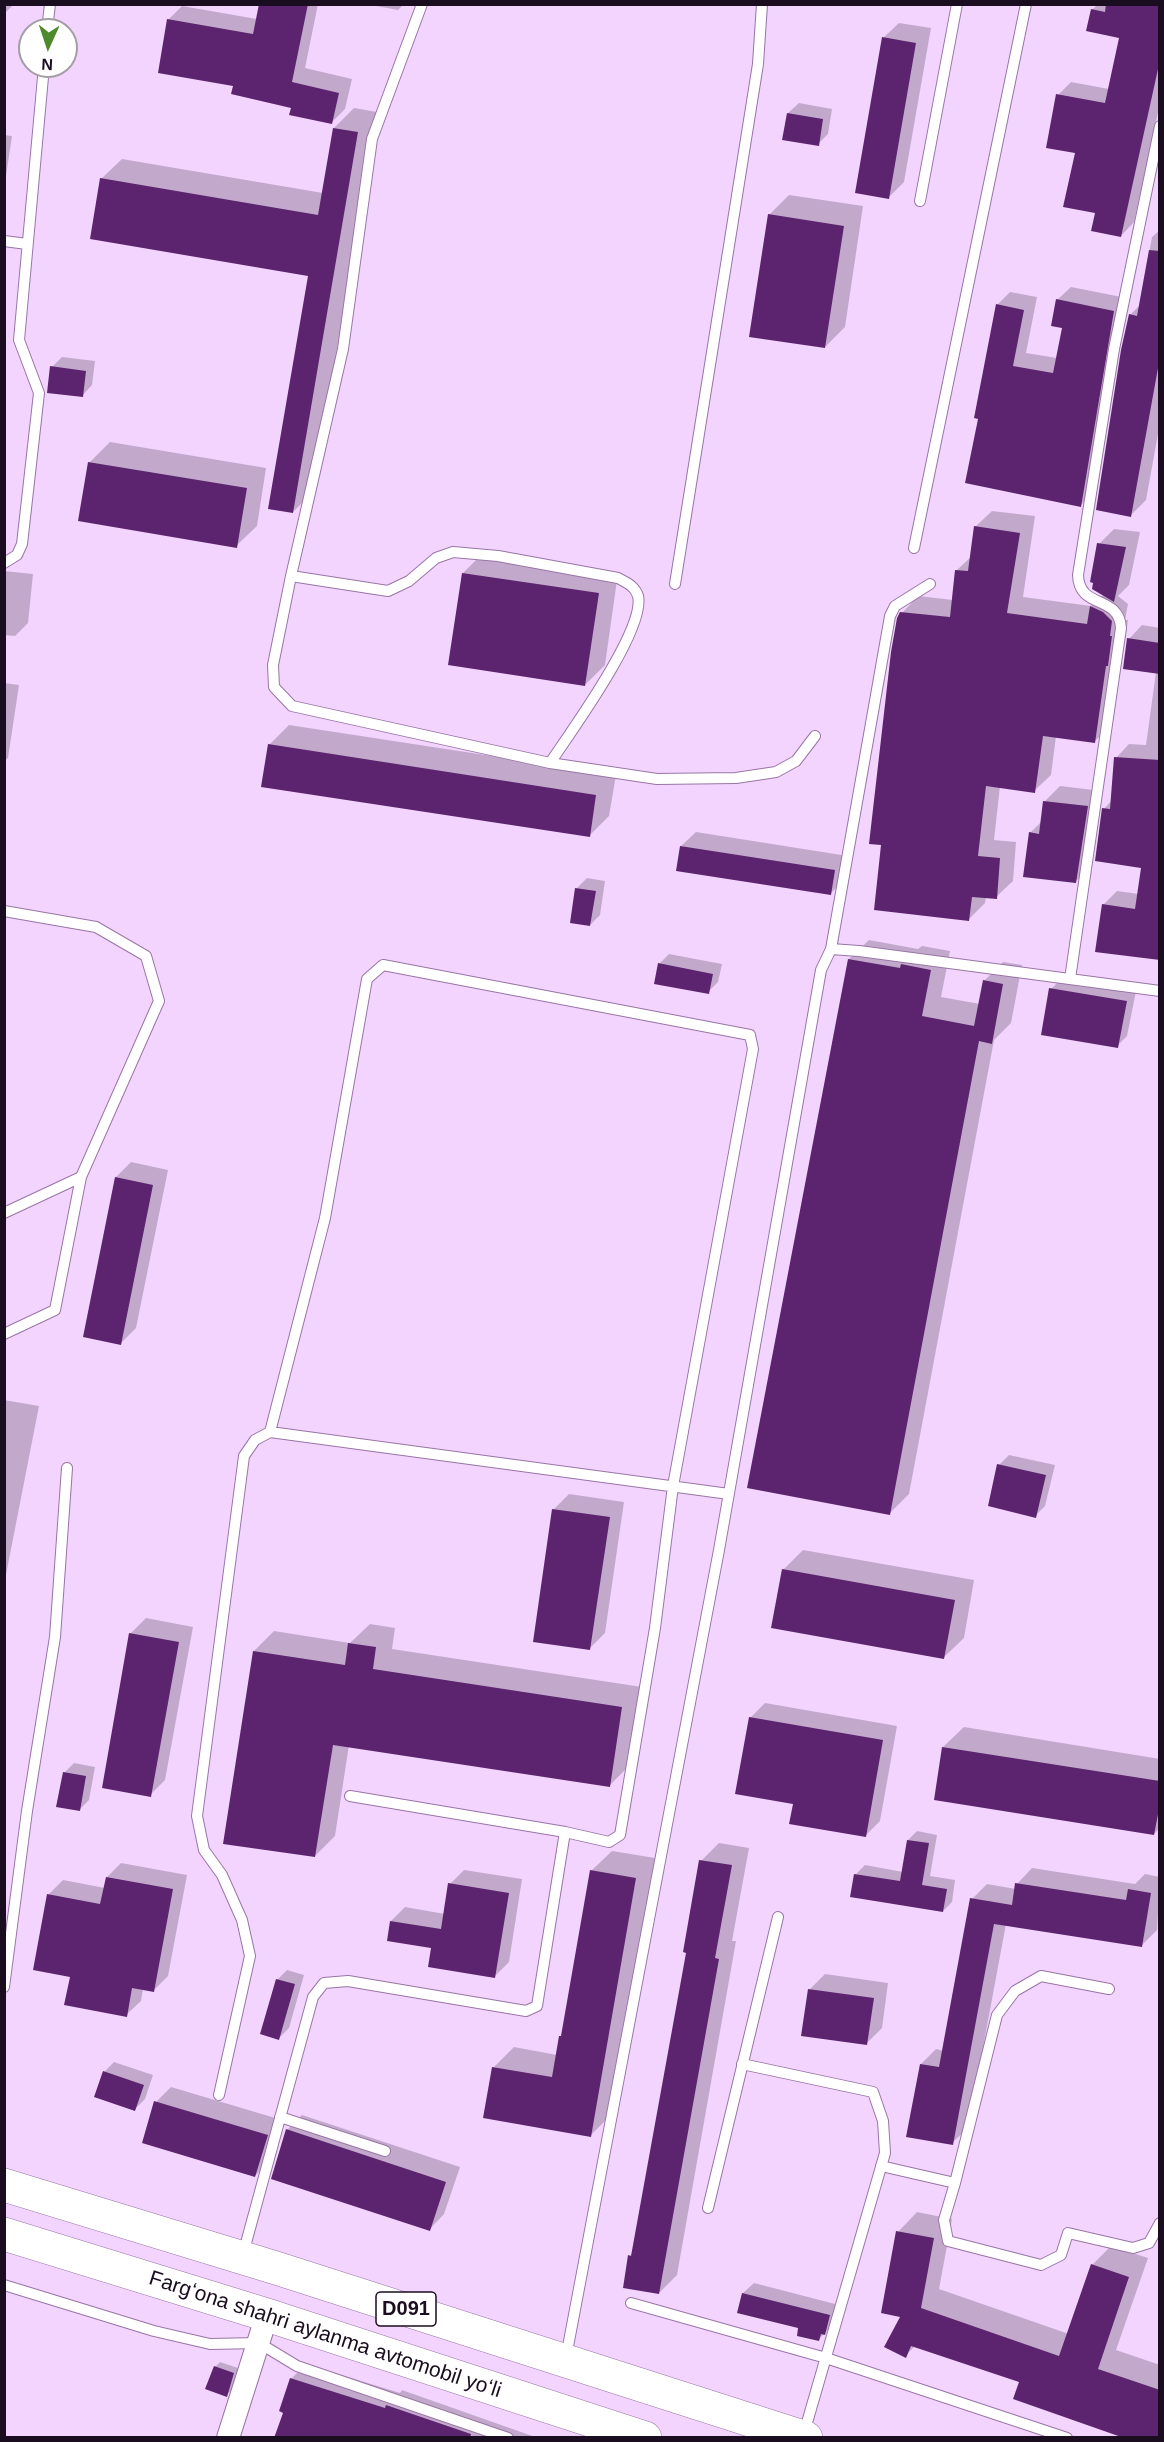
<!DOCTYPE html>
<meta charset="utf-8">
<style>
body{margin:0}
#map{position:relative;width:1164px;height:2442px;overflow:hidden;background:#f3d4ff;font-family:Helvetica,sans-serif}
canvas{display:block}
.frame{position:absolute;inset:0;border:6px solid #1a0d1f;pointer-events:none}
.north{position:absolute;left:18px;top:18px;width:60px;height:60px;box-sizing:border-box;background:#fff;border:2px solid #a39ea5;border-radius:50%;rotate:183deg;font-size:16px;font-weight:700;line-height:24px;text-align:center;color:#1a0d1f}
.north::after{content:'';display:block;margin:auto;width:21px;height:27px;background:#4c8a2b;clip-path:polygon(50% 0,100% 100%,50% 72%,0 100%)}
</style>
<div id="map">
<canvas width="1164" height="2442"></canvas>
<div class="frame"></div>
<div class="north">N</div>
</div>
<script>
const context = document.querySelector('canvas').getContext('2d');
context.lineJoin = 'round';
function paint(path, color) { context.fillStyle = color; context.fill(path, 'evenodd'); }
function strokePath(path, color, width, dash) { context.strokeStyle = color; context.lineWidth = width; context.lineCap = dash ? 'butt' : 'round'; context.setLineDash(dash || []); context.stroke(path); }
function label(font, color, halo, rows, align = 'center') {
  context.font = font + ' Helvetica,sans-serif'; context.lineWidth = 6; context.setLineDash([]); context.textBaseline = 'middle'; context.strokeStyle = halo; context.fillStyle = color; for (const [text, x, y, turn = 0] of rows) {
    context.save(); context.translate(x, y); context.rotate((+turn || 0) * Math.PI / 180); context.textAlign = isNaN(turn) ? turn : align; if (halo) context.strokeText(text, 0, 0); context.fillText(text, 0, 0); context.restore();
  }
}
const shadow = new Path2D(`
 M4,4H14L4,14Z
 M260,4H318L305,68L352,79L345,109L331,123L235,85L168,20L182,6L257,19Z
 M365,4H404L398,10Z
 M1098,4H1160V103L1134,222L1121,236L1096,212L1058,95L1071,82L1109,89L1120,37L1092,10Z
 M899,23L931,28L904,182L889,197L883,38Z
 M799,103L832,109L828,134L818,144L788,113Z
 M354,108L377,112L313,492L293,512L309,275L101,179L122,159L323,193L334,128Z
 M4,135L12,136L4,189Z
 M789,195L863,206L845,327L825,347L769,215Z
 M1160,230V423L1146,500L1131,515L1130,315L1140,305L1152,237Z
 M1071,287L1127,298L1094,492L1081,505L980,417L997,305L1010,292L1037,297L1026,353L1057,358L1064,326L1057,300Z
 M62,357L95,361L92,385L82,396L52,367Z
 M110,442L266,468L257,526L236,546L80,520L90,462Z
 M992,511L1035,516L1023,597L1091,606L1104,594L1099,544L1114,529L1140,532L1129,585L1118,596L1128,604L1125,620H1128L1124,648L1121,651L1111,725L1094,742L1056,736L1051,775L1034,791L1000,786L994,840L1016,842L1013,881L996,897H986L985,903L969,919L902,613L918,596L953,600L957,570L972,556L975,527Z
 M483,553L618,573L605,665L585,685L463,573Z
 M4,571L33,574L28,623L15,636L4,635Z
 M1142,625L1160,628V959L1103,905L1117,891L1139,894L1143,866L1104,809L1112,800L1116,758L1129,744L1146,745L1156,672L1129,639Z
 M4,683L19,685L8,758L4,761Z
 M289,725L616,775L609,816L589,836L269,745Z
 M1060,786L1102,791L1091,866L1076,881L1030,833L1042,821L1045,801Z
 M696,832L848,856L844,880L830,894L681,846Z
 M587,878L605,881L600,915L590,925L572,922L577,888Z
 M869,940L918,949L922,946L950,951L941,997L980,1004L984,981L1003,962L1022,965L1011,1023L994,1040L909,1494L889,1514L849,959Z
 M669,954L722,964L718,982L708,992L659,964Z
 M1061,979L1136,991L1127,1036L1117,1046L1051,989Z
 M131,1162L168,1170L136,1328L121,1343L116,1177Z
 M4,1400L39,1406L4,1585Z
 M1009,1455L1055,1465L1045,1506L1035,1516L999,1465Z
 M569,1494L624,1502L605,1633L590,1648L554,1509Z
 M803,1550L974,1580L964,1638L943,1658L783,1570Z
 M146,1618L193,1627L165,1780L150,1795L103,1787L131,1633Z
 M370,1624L395,1628L392,1649L642,1687L630,1765L610,1785L349,1745L335,1836L315,1856L254,1651L274,1631L350,1643Z
 M765,1703L897,1726L880,1821L865,1836L750,1718Z
 M964,1727L1160,1759V1828L1154,1834L943,1747Z
 M74,1763L95,1767L89,1800L79,1810L64,1773Z
 M917,1831L937,1835L930,1876L955,1880L952,1902L943,1911L856,1874L865,1865L903,1872L908,1840Z
 M719,1843L749,1848L732,1941H736L677,2275L659,2293L630,2256L633,2252L687,1952L701,1861Z
 M612,1851L655,1858L611,2115L591,2135L494,2067L514,2047L557,2055L560,2037L563,2033L591,1871Z
 M121,1863L187,1875L168,1976L153,1991L143,1989L141,2001L126,2015L72,1976L48,1895L63,1880L105,1888L107,1877Z
 M1032,1868L1135,1884L1145,1874L1160,1877L1157,1930L1142,1945L1006,1924L968,2128L952,2143L921,2064L936,2049L944,2051L972,1899L987,1884L1016,1889L1017,1884Z
 M464,1870L522,1879L509,1962L495,1976L433,1947L391,1921L405,1907L445,1914L450,1884Z
 M287,1970L304,1975L289,2028L279,2038L277,1980Z
 M825,1974L888,1983L882,2028L866,2044L810,1989Z
 M114,2062L153,2075L145,2099L135,2109L104,2072Z
 M171,2087L282,2120L270,2160L255,2176L156,2102Z
 M302,2115L460,2167L444,2214L429,2230L287,2130Z
 M917,2212L952,2219L939,2289L1069,2334L1092,2265L1111,2246L1148,2258L1116,2350L1160,2365V2438L1021,2381L916,2345L905,2356L898,2232Z
 M754,2283L839,2305L829,2329L819,2339L800,2327L739,2312L743,2293Z
 M220,2362L238,2368L231,2391L226,2395L215,2367Z
 M306,2364L400,2393L402,2390L538,2438H362L285,2412L291,2379Z`);
const building = new Path2D(`
 M259,4H308L292,82L339,93L332,124L289,115L291,108L231,94L233,86L158,73L167,19L253,34Z
 M1106,4H1160V60L1121,237L1091,231L1095,213L1063,207L1075,153L1046,148L1056,94L1105,103L1119,38L1086,31L1091,9L1105,12Z
 M882,37L916,43L889,199L855,193Z
 M787,113L823,119L819,146L782,140Z
 M333,128L358,132L293,513L268,509L308,276L90,239L100,178L318,215Z
 M768,214L844,226L825,348L749,337Z
 M1149,250L1160,251V357L1131,517L1096,510L1121,350L1129,314L1137,316Z
 M1056,299L1114,311L1081,507L965,483L978,419L974,418L996,304L1024,310L1013,366L1053,373L1062,328L1051,326Z
 M50,366L86,371L83,397L47,393Z
 M88,462L247,488L237,548L78,521Z
 M974,526L1020,533L1007,613L1087,624L1090,606L1103,612L1112,621L1110,636H1112L1108,666H1106L1095,743L1043,736L1035,793L986,786L978,856L1000,858L997,899L972,897L969,921L874,910L881,845L869,844L891,652L897,618L900,612L950,617L955,570L968,571Z
 M1097,543L1126,547L1114,602L1092,589L1093,583L1090,582Z
 M462,573L599,593L585,686L448,665Z
 M1127,638L1160,643V674L1123,669Z
 M268,744L596,795L590,837L261,787Z
 M1114,757L1160,760V960L1095,952L1102,904L1135,909L1141,868L1095,861L1102,808L1110,809Z
 M1043,801L1088,806L1076,883L1023,877L1029,832L1039,834Z
 M680,846L835,870L831,895L676,871Z
 M575,888L596,891L590,926L570,923Z
 M848,959L900,968L901,964L931,970L922,1016L974,1026L983,980L1003,984L992,1044L979,1041L890,1515L747,1488Z
 M658,963L713,974L709,994L654,984Z
 M1049,988L1127,1001L1118,1048L1041,1035Z
 M115,1177L153,1185L121,1345L83,1337Z
 M997,1464L1046,1475L1036,1518L988,1506Z
 M552,1509L610,1517L590,1650L533,1642Z
 M782,1569L955,1600L944,1659L771,1628Z
 M129,1633L179,1642L151,1797L102,1788Z
 M348,1643L376,1647L373,1669L622,1707L610,1787L333,1745L315,1857L223,1844L253,1651L345,1665Z
 M749,1717L883,1740L866,1837L789,1824L793,1804L735,1794Z
 M942,1747L1160,1781V1804L1154,1835L934,1800Z
 M63,1772L86,1776L80,1811L56,1807Z
 M907,1840L929,1843L922,1885L947,1889L943,1912L850,1897L854,1874L900,1881Z
 M699,1860L732,1865L715,1958L719,1959L659,2294L623,2288L628,2255L631,2256L686,1953L683,1952Z
 M590,1870L636,1878L591,2137L483,2118L492,2067L552,2077L559,2036H561Z
 M106,1877L173,1889L154,1992L132,1988L127,2017L64,2005L70,1977L33,1970L47,1894L100,1904Z
 M448,1883L509,1893L495,1978L428,1967L431,1948L387,1941L390,1921L441,1929Z
 M1015,1883L1126,1900L1128,1889L1151,1893L1142,1947L994,1924L953,2145L906,2137L920,2064L939,2067L970,1898L1012,1905Z
 M276,1979L295,1984L279,2040L260,2034Z
 M808,1989L874,1998L867,2045L801,2036Z
 M103,2071L144,2085L135,2111L94,2097Z
 M154,2101L268,2135L255,2177L142,2143Z
 M286,2129L446,2182L430,2231L271,2179Z
 M896,2231L934,2238L921,2308L1059,2356L1091,2264L1129,2277L1098,2369L1160,2390V2438H1124L1013,2399L1019,2382L911,2346L906,2358L884,2347L900,2317L881,2313Z
 M742,2293L830,2315L825,2335L821,2334L819,2341L797,2336L798,2328L737,2313Z
 M214,2366L234,2373L227,2397L205,2389Z
 M290,2378L385,2408L386,2405L471,2434L470,2438H274L283,2413L279,2411Z`);
const service = new Path2D(`
 M422,4L372,139L343,349L291,576L273,665L274,687L292,706L550,763L657,779L736,778L776,772L796,761L815,736
 M47,30L50,4
 M920,201L957,4
 M4,241L27,244
 M914,548L1026,4
 M4,563L17,555L22,544L39,393L19,340L44,66
 M291,576L388,591L409,581L436,558L453,552L498,556L618,578C627,583 635,586 638,596C646,629 570,733 550,763
 M675,584L758,64L762,4
 M4,911L96,927L146,956L159,1001L81,1177L4,1213
 M831,949L859,951L1160,991
 M1070,979L1121,628C1119,594 1079,610 1078,575L1114,349L1160,126
 M4,1334L55,1310L81,1177
 M350,1796L565,1832
 M4,1987L27,1811L55,1637L67,1468
 M742,2064L873,2092L883,2121L885,2153L804,2433
 M219,2095L250,1956L242,1920L222,1875L204,1850L197,1816L244,1456L255,1440L270,1432L729,1494
 M280,2117L385,2151
 M881,2166L955,2183L997,2015L1015,1991L1041,1976L1109,1989
 M955,2183L944,2220L948,2241L1041,2265L1061,2255L1068,2233L1133,2248L1149,2243L1160,2223
 M708,2208L778,1917
 M243,2254L313,1997L324,1983L348,1981L526,2011L537,2006L565,1832L609,1842L620,1835L655,1628L673,1486L753,1049L750,1035L383,965L367,979L325,1218L270,1432
 M4,2285L154,2331L210,2344L259,2343L297,2366L508,2438
 M631,2303L826,2358L1067,2438
 M566,2357L719,1550L821,970L831,949L890,616L895,606L930,584`);
const minor = new Path2D(`
 M228,2438L267,2315`);
const trunk = new Path2D(`
 M4,2185L276,2268L806,2438
 M4,2234L267,2315L645,2438`);
const shields = [
 [406,2309,60]
];
const shieldNames = [
 ["D091",406,2309]
];
const streetNames = [
 ["Fargʻona shahri aylanma avtomobil yoʻli",325,2335,18]
];
paint(shadow, '#0003');
paint(building, '#5c246e');
strokePath(service, '#9975a6', 12);
strokePath(minor, '#9975a6', 24);
strokePath(trunk, '#9975a6', 34);
strokePath(service, '#fff', 10);
strokePath(minor, '#fff', 22);
strokePath(trunk, '#fff', 33);
for (const [x, y, w] of shields) { const box = new Path2D(); box.roundRect(x - w / 2, y - 17, w, 34, 4.5); context.fillStyle = '#fff'; context.fill(box); strokePath(box, '#1a0d1f', 1.5); }
label('bold 20px', '#1a0d1f', null, shieldNames);
label('21px', '#1a0d1f', '#fff', streetNames);
</script>
